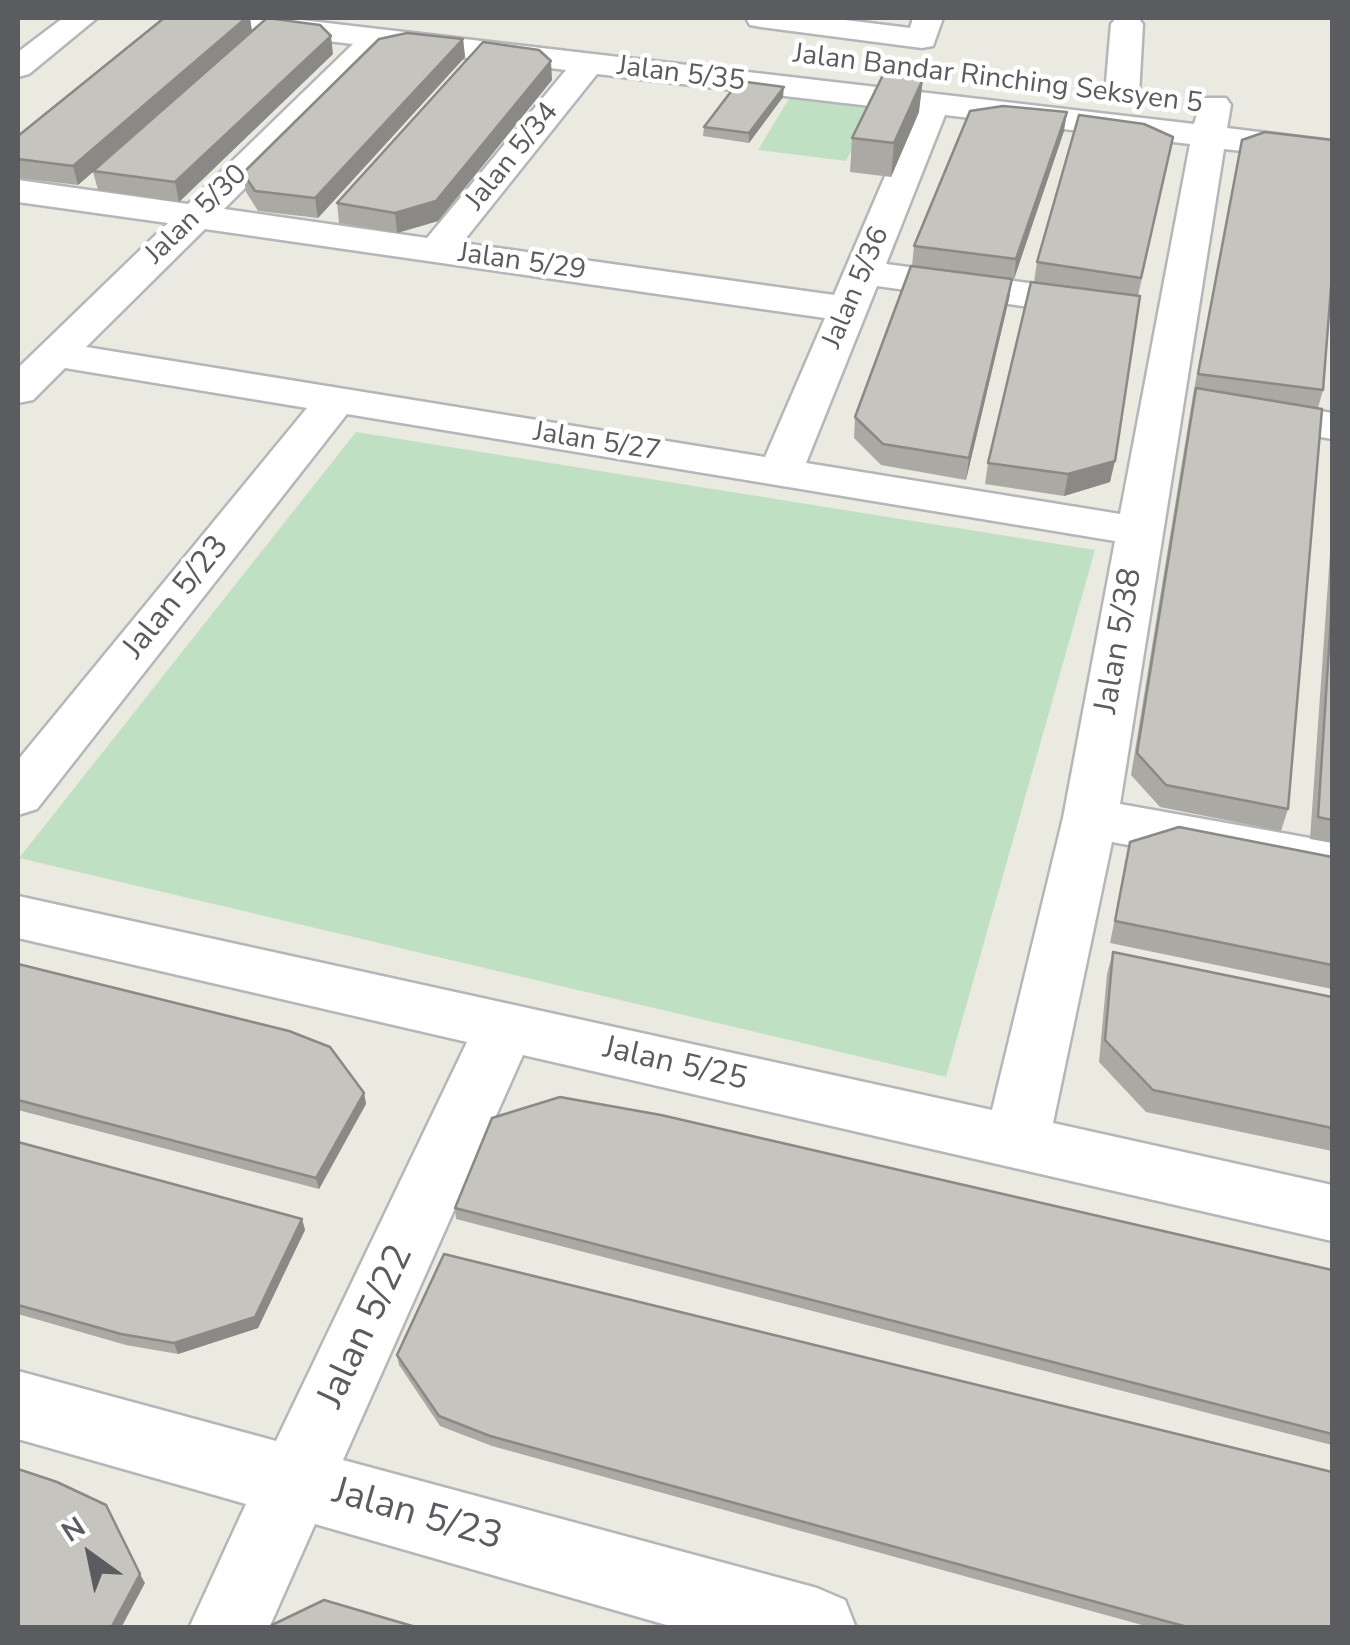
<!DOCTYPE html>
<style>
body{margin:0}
#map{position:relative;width:1350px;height:1645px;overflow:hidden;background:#ebeae1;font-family:"Nunito Sans",sans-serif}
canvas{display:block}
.frame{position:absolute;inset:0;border:20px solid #5a5c60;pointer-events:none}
.north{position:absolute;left:40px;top:1505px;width:100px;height:100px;-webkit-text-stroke:8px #fff;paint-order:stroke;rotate:327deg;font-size:28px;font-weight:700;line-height:40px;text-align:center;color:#5a5c60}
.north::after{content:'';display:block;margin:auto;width:35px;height:45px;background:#5a5c60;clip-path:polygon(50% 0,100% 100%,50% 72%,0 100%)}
</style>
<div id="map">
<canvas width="1350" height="1645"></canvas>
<div class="frame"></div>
<div class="north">N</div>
</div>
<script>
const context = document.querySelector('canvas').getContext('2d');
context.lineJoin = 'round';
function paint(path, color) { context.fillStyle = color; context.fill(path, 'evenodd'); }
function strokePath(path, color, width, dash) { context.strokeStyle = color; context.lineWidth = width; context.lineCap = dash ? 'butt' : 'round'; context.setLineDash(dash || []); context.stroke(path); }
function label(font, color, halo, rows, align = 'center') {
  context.font = font + ' "Nunito Sans",sans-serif'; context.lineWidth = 9; context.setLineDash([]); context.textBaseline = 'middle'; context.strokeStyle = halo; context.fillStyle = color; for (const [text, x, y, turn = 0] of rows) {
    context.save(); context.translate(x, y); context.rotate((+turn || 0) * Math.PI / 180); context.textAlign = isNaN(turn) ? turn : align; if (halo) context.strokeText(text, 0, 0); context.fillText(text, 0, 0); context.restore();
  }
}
const green = new Path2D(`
 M790,97L874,107L846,161L758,150Z
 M356,432L1095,550L946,1077L19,858Z`);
const minor = new Path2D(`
 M63,18H97L29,74L18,77V52Z
 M194,18H284L1194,124L1202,98H1226L1231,105L1227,128L1332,141V161L1224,149L1120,804L1332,842V882L1112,842L1053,1123L1332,1185V1241L523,1055L343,1460L817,1588L845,1600L856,1628H677L315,1524L269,1628H189L246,1504L18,1439V1371L276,1441L467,1042L18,938V896L992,1110L1063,818L1115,541L347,414L37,809L18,815V760L307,408L65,368L33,400L18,403V368L168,223L18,202V180L188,204L353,44L209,27L198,25ZM385,48L566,70L427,238L224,209ZM597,74L913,111L834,295L462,243ZM945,115L1190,144L1120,514L806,463L877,286L1103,317L1117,313L1123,305L1117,297L1103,293L886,264ZM205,229L825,318L765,457L86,347Z
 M746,18H829L910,28L913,18H943L933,46L922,48L761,27L750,25Z
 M1116,18H1138L1143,24L1139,94L1134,101H1110L1105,94L1111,24Z
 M1248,399L1332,413V439L1233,421L1227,412L1233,403Z`);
const wall = new Path2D(`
 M250,18L252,32L333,54L179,202L98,190L93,172L78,185L18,178V136Z
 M463,39L465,57L318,218L258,211L246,192L243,173Z
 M552,80L438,221L397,233L339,223L337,203Z
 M783,97L749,143L703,136L704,127Z
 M919,112L891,177L850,172L852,138Z
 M1064,131L1014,279H1012L1009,299L966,480L881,465L854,438L855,417L912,266L914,246Z
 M1173,137L1138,296L1110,482L1064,496L985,484L988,463L1034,282L1037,262Z
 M1238,159L1323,390L1318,408L1288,809L1281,831L1160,807L1131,775L1193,395Z
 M1332,525V843L1310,839Z
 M1130,842L1332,857V989L1110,943Z
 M1113,952L1332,997V1151L1146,1112L1099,1062L1107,974Z
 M18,964L364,1093L366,1104L319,1189L18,1110Z
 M18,1142L302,1219L305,1230L258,1328L178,1354L126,1345L18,1314Z
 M455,1208L1332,1270V1445L456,1219Z
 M397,1355L1332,1628H1153L492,1446L440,1426L399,1365Z`);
const shadedWall = new Path2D(`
 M246,18H250L252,32L78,185L73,166Z
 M331,36L333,54L179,202L175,182Z
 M463,39L465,57L318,218L315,198Z
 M551,61L552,80L438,221L397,233L395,213Z
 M923,79L919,112L891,177L894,143Z
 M784,87L783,97L749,143V133Z
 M1067,112L1064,131L1014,279L1016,259Z
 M1012,279L1009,299L966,480L969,458Z
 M1115,461L1110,482L1064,496L1068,474Z
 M364,1093L366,1104L319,1189L316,1178Z
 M302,1219L305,1230L258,1328L178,1354L174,1343Z
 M140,1574L145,1583L121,1628H111Z`);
const building = new Path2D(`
 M164,18H246L73,166L18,159V136Z
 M267,18L320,25L331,36L175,182L93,171Z
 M407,33L463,39L315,198L255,191L243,173L379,39Z
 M483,42L539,50L551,61L436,201L395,213L337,203Z
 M883,75L923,79L894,143L852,138Z
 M739,81L784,87L749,133L704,127Z
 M1003,106L1067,112L1016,259L914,246L970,111Z
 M1079,115L1144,124L1173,137L1141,278L1037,262Z
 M1265,132L1332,140V275L1323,390L1198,374L1242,140Z
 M911,266L1012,279L969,458L883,444L855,417Z
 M1031,282L1140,296L1115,461L1068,474L988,463Z
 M1196,388L1322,409L1288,809L1166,785L1137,753Z
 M1332,602V820L1318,817Z
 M1179,827L1332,857V965L1115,921L1130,842Z
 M1113,952L1332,997V1128L1153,1090L1105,1040Z
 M18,964L289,1031L330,1047L364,1093L316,1178L18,1100Z
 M560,1097L661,1115L1332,1270V1434L455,1208L492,1118Z
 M18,1142L302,1219L255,1317L174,1343L121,1334L18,1305Z
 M444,1254L1332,1472V1628H1191L490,1436L439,1416L397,1355Z
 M18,1469L57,1482L106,1505L140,1574L111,1628H18Z
 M324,1600L419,1628H271L272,1625Z`);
const farStreetnames = [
 ["Jalan 5/35",681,75,7],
 ["Jalan Bandar Rinching Seksyen 5",998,80,7],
 ["Jalan 5/34",513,157,-51],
 ["Jalan 5/30",197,215,-44],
 ["Jalan 5/29",522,263,8],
 ["Jalan 5/36",857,288,-67],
 ["Jalan 5/27",597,443,9]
];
const streetNames = [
 ["Jalan 5/23",177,598,-51],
 ["Jalan 5/38",1120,641,-80],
 ["Jalan 5/25",675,1065,13]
];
const nearStreetnames = [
 ["Jalan 5/22",367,1327,-65],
 ["Jalan 5/23",417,1516,16]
];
paint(green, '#c0e0c4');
strokePath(minor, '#b4b6ba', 5);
paint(minor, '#fff');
paint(wall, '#aaa9a3');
paint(shadedWall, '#8b8985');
paint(building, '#c6c4be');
strokePath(building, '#8b8985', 2.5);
label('28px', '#5a5c60', '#fff', farStreetnames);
label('32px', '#5a5c60', '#fff', streetNames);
label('38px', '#5a5c60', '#fff', nearStreetnames);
</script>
